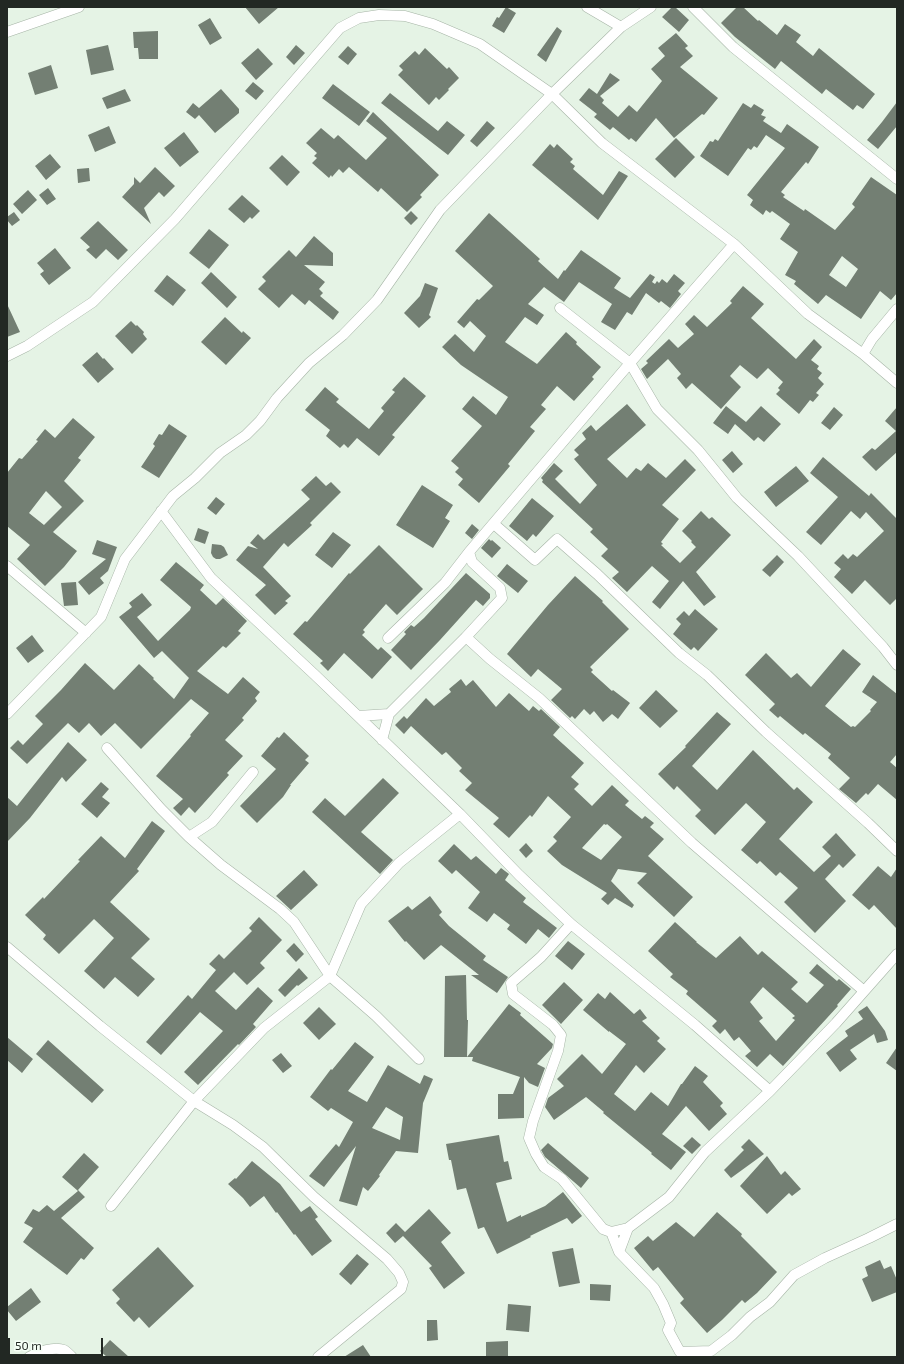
<!DOCTYPE html>
<style>
body{margin:0}
#map{position:relative;width:904px;height:1364px;overflow:hidden;background:#e5f3e5;font-family:"Exo 2",sans-serif}
canvas{display:block}
.frame{position:absolute;inset:0;border:8px solid #222823;pointer-events:none}
.scale{position:absolute;left:8px;top:1338px;width:95px;height:18px;box-sizing:border-box;border:2px solid #222823;border-top:0;padding-left:5px;font-size:12px;line-height:14px;white-space:nowrap;color:#222823;-webkit-text-stroke:3px #f6fff6;paint-order:stroke}
</style>
<div id="map">
<canvas width="904" height="1364"></canvas>
<div class="frame"></div>
<div class="scale">50 m</div>
</div>
<script>
const context = document.querySelector('canvas').getContext('2d');
context.lineJoin = 'round';
function paint(path, color) { context.fillStyle = color; context.fill(path, 'evenodd'); }
function strokePath(path, color, width, dash) { context.strokeStyle = color; context.lineWidth = width; context.lineCap = dash ? 'butt' : 'round'; context.setLineDash(dash || []); context.stroke(path); }
const building = new Path2D(`
 M245,7H279L259,24Z
 M506,7L516,13L504,33L492,26L497,17L499,18Z
 M672,7H675L689,20L679,32L662,17Z
 M737,7H743L758,21L759,20L777,35L785,24L801,35L796,42L813,56L819,48L875,94L863,109L857,105L853,110L826,89L822,94L781,61L775,69L735,37L721,23Z
 M210,18L222,38L210,45L198,25Z
 M557,27L562,31L546,62L537,55Z
 M158,31V59H139L138,48H134L133,32Z
 M676,33L688,46L685,48L693,56L680,67L718,98L704,115L702,114L674,138L656,118L636,142L631,138L629,140L613,127L610,130L594,117L597,114L579,100L589,88L597,94L610,73L620,80L600,96L604,100L602,103L618,117L629,105L637,112L662,81L651,69L665,56L658,48Z
 M108,45L114,70L91,75L86,50Z
 M296,45L305,53L294,65L286,57Z
 M348,46L357,54L348,65L338,57Z
 M258,48L273,64L256,80L241,63Z
 M425,48L447,69L449,67L459,78L448,89L449,90L439,100L436,97L429,105L398,75L403,70L399,66L415,51L419,55Z
 M51,65L58,88L35,95L28,73Z
 M253,82L264,91L256,100L245,91Z
 M333,84L370,112L359,126L322,98Z
 M125,89L131,101L107,109L102,98Z
 M221,89L239,109V113L215,133L199,115L195,119L186,112L193,103L199,108Z
 M390,93L438,131L447,121L465,135L448,155L381,103Z
 M897,102V126L878,149L867,140L882,122Z
 M743,103L751,108L754,104L764,110L761,115L766,117L763,121L781,133L787,124L819,147L808,164L806,162L781,192L785,195L783,197L804,211L805,209L835,230L855,207L852,204L871,177L897,195V293L891,300L880,291L861,319L826,295L818,304L794,284L796,281L785,275L798,252L780,239L790,224L772,211L770,213L766,210L763,215L750,205L753,200L747,195L785,148L766,135L757,148L754,146L751,150L748,148L728,176L700,156L710,141L713,142L715,139L718,141ZM842,256L858,269L846,287L829,275Z
 M373,112L439,175L420,195L422,197L407,212L381,188L378,192L349,167L343,173L339,169L332,177L331,175L329,178L312,163L317,158L314,156L317,153L306,143L321,128L334,139L338,135L366,160L387,138L366,121Z
 M487,121L495,128L477,147L470,141Z
 M109,126L116,143L95,152L88,135Z
 M184,132L199,152L180,167L164,148Z
 M676,138L695,157L675,178L655,159Z
 M550,144L554,148L557,144L573,159L570,162L575,166L573,169L603,195L619,171L628,176L598,220L532,165Z
 M50,154L61,167L46,180L35,166Z
 M282,155L300,172L287,186L269,168Z
 M155,167L175,186L164,197L159,192L144,208L151,224L122,197L134,184V177L140,183Z
 M89,168L90,181L78,183L77,169Z
 M48,188L56,199L47,205L39,195Z
 M28,190L37,200L22,214L13,204Z
 M242,195L260,211L252,219L250,217L244,223L228,209Z
 M411,211L418,218L411,225L404,218Z
 M14,212L20,220L12,226L7,220V217Z
 M489,213L540,259L538,261L558,279L564,270L565,271L581,250L621,278L614,288L630,298L650,274L655,277L652,282L655,284L657,281L659,283L662,279L667,283L674,274L685,283L678,291L681,294L670,308L661,301L659,303L646,293L632,315L627,312L615,330L601,322L612,304L579,282L564,302L544,287L528,304L544,315L537,325L525,317L505,342L537,364L566,332L577,342L576,344L601,367L592,377L594,379L574,401L557,386L541,405L546,409L530,427L535,431L508,464L510,466L479,503L458,485L463,479L455,472L459,468L451,461L482,426L462,409L473,396L496,415L508,397L461,365L442,347L455,334L474,352L486,336L470,321L464,328L457,322L477,299L479,300L493,286L455,251Z
 M98,221L128,250L118,260L106,249L96,259L86,250L90,247L80,238Z
 M209,229L229,245L209,269L189,253Z
 M314,236L333,253V266L304,265L325,282L319,289L323,293L320,296L339,312L333,320L309,300L305,305L292,294L279,308L258,289L266,281L262,277L289,250L296,257Z
 M55,248L71,268L49,285L40,274L44,271L37,263Z
 M211,272L237,297L227,308L201,283Z
 M167,275L186,290L173,306L154,291Z
 M425,283L438,288L429,315L431,317L419,328L404,313L420,296Z
 M743,286L764,304L751,318L796,359L814,339L822,347L811,360L819,366L817,369L822,373L818,378L824,384L816,393L819,395L813,402L810,400L799,414L776,394L780,390L778,388L783,382L768,368L757,379L740,365L730,376L741,387L721,409L692,383L686,389L677,378L681,374L668,359L647,379L641,369L648,363L646,361L669,339L678,348L694,334L685,324L694,315L707,327L732,303L730,301Z
 M7,304L20,332L7,337Z
 M225,317L242,333L243,331L251,338L226,365L201,342Z
 M131,321L136,326L137,325L144,332L143,334L147,339L132,354L115,336Z
 M97,352L103,359L104,358L114,369L98,383L82,365Z
 M404,377L426,396L392,435L395,437L379,456L357,438L348,448L344,444L340,448L326,436L330,430L305,410L325,387L339,399L336,402L369,429L384,411L381,408L395,392L392,390Z
 M627,404L646,425L607,459L627,478L636,468L641,471L648,463L666,478L685,459L696,470L662,505L679,519L661,542L663,544L661,545L680,563L696,547L691,542L692,541L682,531L701,511L709,519L712,517L731,535L696,572L716,597L704,606L683,581L660,609L652,602L669,581L652,566L627,592L612,578L619,572L601,556L608,549L590,532L593,529L542,482L543,480L541,478L554,463L563,471L555,479L580,504L597,485L574,459L579,455L574,450L586,439L582,433L591,425L596,431Z
 M726,406L746,422L761,406L781,424L764,442L758,437L754,441L735,424L728,434L713,423Z
 M834,407L843,415L830,430L821,423Z
 M897,407V452L876,471L862,457L872,448L875,450L896,431L885,421Z
 M73,418L95,437L78,458L81,460L64,481L84,501L53,532L77,551L64,567L45,586L17,559L30,545L7,526V473L19,458L22,459L38,441L36,440L45,429L55,438ZM46,491L62,507L44,525L29,513Z
 M169,424L187,436L159,478L141,467L155,446L153,444L159,434L162,435Z
 M732,451L743,464L733,473L722,460Z
 M823,457L869,496L871,493L897,519V598L890,605L865,580L852,594L834,577L841,569L834,563L843,554L848,559L853,554L857,557L884,531L866,512L860,519L851,511L821,545L806,532L838,497L810,473Z
 M796,466L809,481L776,507L764,492Z
 M316,476L326,486L331,482L341,492L310,523L312,525L288,547L284,543L263,567L291,596L285,601L288,603L275,615L255,595L266,585L236,560L248,546L258,549L250,543L258,534L264,540L310,499L301,490Z
 M422,485L453,505L445,518L450,521L433,548L396,525Z
 M216,497L225,504L216,515L207,508Z
 M532,498L554,516L536,537L533,534L527,541L509,526Z
 M472,524L479,530L472,539L465,533Z
 M198,528L209,532L205,544L194,540Z
 M333,532L351,545L332,568L315,555Z
 M489,539L491,541L492,540L501,548L492,558L481,548Z
 M97,540L117,547L108,571L100,578L104,583L89,595L78,582L106,559L92,554Z
 M212,544L221,545L224,547L228,555L220,559H216L213,557L211,553Z
 M379,545L423,589L397,615L386,604L363,630L365,632L362,635L378,650L381,647L392,657L372,679L344,653L328,671L320,663L323,661L293,634L305,621L307,622L349,573L350,574Z
 M777,555L784,562L770,577L762,570Z
 M176,562L204,585L200,590L216,605L223,598L247,621L238,631L241,633L226,648L223,646L197,671L228,694L243,677L260,692L255,698L257,701L242,718L244,720L225,740L243,756L227,773L229,775L195,813L189,807L181,816L173,808L183,799L156,776L191,736L190,735L209,713L191,699L141,749L115,723L101,736L89,723L79,733L68,723L27,764L10,748L18,740L23,745L43,724L35,716L61,690L85,663L114,690L139,664L154,678L153,679L174,699L189,678L162,651L154,658L119,617L132,607L129,603L142,593L152,605L137,617L158,641L190,610L191,607L160,580Z
 M507,564L528,581L518,593L497,576Z
 M466,573L490,594V598L483,606L476,600L440,640L411,670L391,650L406,634L404,632L411,625L414,627L424,618Z
 M575,576L603,601L602,602L629,629L590,667L593,670L591,672L612,691L613,690L630,703L618,719L612,714L603,722L594,711L590,715L584,709L575,719L572,716L570,718L551,700L562,689L538,669L531,677L507,654L548,605Z
 M76,582L78,605L64,606L61,583Z
 M695,609L718,629L698,651L694,647L691,650L673,634L681,624L676,619L684,611L689,616Z
 M32,635L44,651L28,663L16,648Z
 M843,649L861,664L825,706L851,727L853,726L855,727L871,711L870,710L877,702L862,692L873,675L897,694V754L890,762L897,768V800L878,784L868,795L866,793L856,803L839,789L850,778L828,758L831,754L805,733L803,735L780,716L778,718L769,710L775,704L745,675L766,653L791,678L797,673L811,687Z
 M461,679L466,686L473,680L496,707L509,693L529,711L533,706L539,711L541,709L560,727L553,735L584,763L571,777L579,784L574,789L592,806L612,785L629,801L625,805L642,819L645,816L654,823L650,827L664,839L648,856L693,897L674,917L637,883L647,873L618,869L611,881L634,905L632,908L615,898L608,905L601,899L607,893L562,865L547,851L557,841L553,837L571,817L548,796L532,817L530,815L509,838L493,824L499,818L465,790L472,783L459,771L462,768L446,752L442,755L411,726L404,734L395,725L404,716L407,719L426,698L434,706L451,692L449,689ZM604,824L606,825L607,824L622,837L601,860L582,848Z
 M656,690L678,711L660,728L639,708Z
 M717,712L731,724L692,766L717,790L753,750L794,790L797,787L813,802L779,839L814,872L831,856L822,847L836,833L856,855L843,868L839,864L825,879L846,901L815,933L784,902L798,888L780,872L776,876L760,861L757,864L741,850L766,822L746,803L715,835L695,816L701,810L677,786L674,790L658,774L686,747L685,746Z
 M284,732L309,756L305,760L309,763L290,785H291L283,797L257,823L240,806L276,769L261,756L277,737L279,738Z
 M68,742L87,760L66,782L62,777L30,818L7,842V797L17,806Z
 M383,778L399,793L361,832L393,860L380,874L312,812L325,798L345,816Z
 M101,782L109,789L102,797L110,803L97,818L81,804Z
 M152,821L165,831L137,869L139,871L110,902L150,939L131,958L155,979L138,997L115,977L104,989L84,971L114,938L94,919L59,954L43,939L46,935L25,915L43,897L44,899L80,861L78,860L101,836L125,858Z
 M526,843L533,851L526,858L519,850Z
 M454,844L471,860L476,856L496,874L501,868L509,874L505,880L526,898L523,902L557,928L549,938L538,929L526,944L507,929L510,925L494,913L487,922L468,908L480,892L456,870L452,874L438,861Z
 M878,866L891,877L897,868V929L874,905L869,910L852,895Z
 M304,870L318,885L291,910L276,896Z
 M430,896L442,912L439,915L449,926L486,956L483,960L508,977L497,993L471,975H479L441,945L424,960L406,941L405,942L388,921L408,906L412,910Z
 M259,917L282,940L260,963L265,968L247,985L234,972L215,991L236,1010L258,987L273,1001L253,1024L256,1027L239,1045L238,1044L198,1085L184,1072L223,1031L200,1012L161,1055L146,1042L188,995L192,999L216,970L209,964L219,954L224,959L252,931L249,928Z
 M675,922L697,942H696L716,958L740,936L758,955L762,951L798,982L791,989L807,1003L824,985L809,973L817,964L837,981L839,979L851,989L837,1005L838,1006L783,1066L770,1054L757,1067L745,1056L751,1051L739,1037L734,1041L725,1029L720,1034L712,1026L717,1021L686,994L688,991L670,977L673,974L648,951ZM763,987L795,1016L792,1018L795,1020L776,1041L759,1021L763,1018L750,1002Z
 M568,941L585,954L572,970L555,956Z
 M294,943L304,954L296,962L286,951Z
 M299,968L308,978L298,986L297,985L285,997L278,990Z
 M466,975L467,1020H468L467,1057L509,1004L521,1013L520,1015L553,1044L552,1048L537,1064L545,1068L538,1087L529,1083L524,1077V1118L498,1119V1094H513L520,1077L472,1061L473,1057H444L445,976Z
 M564,982L583,1000L561,1024L542,1005Z
 M610,992L634,1014L640,1009L647,1018L642,1021L660,1038L657,1041L666,1049L644,1073L636,1065L614,1094L635,1111L651,1092L668,1106L681,1084H682L695,1066L708,1076L703,1082L723,1103L720,1106L727,1114L709,1131L686,1106L662,1134L686,1152L671,1170L651,1154L652,1153L603,1113L604,1112L586,1097L554,1120L545,1107L548,1098L564,1086L557,1079L582,1054L602,1074L626,1044L609,1031V1032L583,1010L598,993L605,999Z
 M867,1006L885,1031L888,1040L877,1043L874,1034L850,1050L857,1059L840,1072L826,1053L848,1036L845,1031L863,1019L858,1012Z
 M319,1007L336,1024L319,1040L303,1023Z
 M7,1037L33,1059L22,1073L7,1060Z
 M48,1040L104,1090L92,1103L36,1054Z
 M355,1042L374,1057L348,1091L367,1102L388,1065L420,1084L424,1075L433,1079L423,1103L418,1153L396,1151L379,1175L380,1176L368,1191L363,1187L357,1206L339,1201L356,1146L324,1187L309,1176L336,1144L339,1147L353,1122L331,1108L328,1111L310,1097L331,1069L332,1070ZM386,1107L403,1117L400,1140L372,1128Z
 M897,1047V1071L886,1063Z
 M281,1053L292,1066L283,1073L272,1060Z
 M499,1135L504,1162L508,1161L512,1179L496,1183L507,1222L521,1215V1217L545,1206L563,1192L582,1216L572,1224L567,1218L530,1236L531,1237L497,1254L484,1227L478,1229L466,1188L457,1190L451,1160H449L446,1144Z
 M692,1137L701,1145L692,1154L683,1146Z
 M749,1139L764,1154L731,1178L724,1170L744,1150L741,1147Z
 M548,1143L589,1178L581,1188L545,1157L541,1150Z
 M84,1153L99,1167L78,1190L85,1197L61,1218L94,1248L84,1260L81,1258L67,1275L23,1242L33,1228L24,1223L33,1209L39,1212L47,1205L54,1211L78,1191L62,1177Z
 M767,1156L781,1175L785,1171L801,1189L792,1196L789,1193L767,1214L740,1186Z
 M252,1161L280,1184L301,1212L310,1206L318,1217L315,1219L332,1241L312,1256L295,1234L294,1235L277,1212L276,1213L264,1196L250,1207L243,1198L228,1184L235,1178L236,1179Z
 M429,1209L451,1233L441,1242L465,1273L444,1289L429,1268L432,1266L403,1236L395,1243L386,1233L396,1223L405,1232Z
 M717,1212L742,1234L741,1236L777,1272L757,1293L745,1303L742,1300L722,1320L707,1333L680,1303L684,1299L658,1267L653,1271L634,1248L648,1236L653,1241L676,1222L694,1237Z
 M158,1247L194,1286L149,1328L139,1317L134,1322L116,1303L120,1299L112,1290Z
 M573,1248L580,1283L559,1287L552,1252Z
 M357,1254L369,1264L351,1285L339,1274Z
 M880,1260L884,1269L891,1266L897,1280V1292L872,1302L862,1279L868,1276L865,1267Z
 M590,1284L611,1285L610,1301L590,1300Z
 M31,1288L41,1302L16,1321L7,1310V1307Z
 M508,1304L531,1306L529,1332L506,1330Z
 M427,1320H437L438,1340L427,1341Z
 M110,1340L129,1357H107L100,1351Z
 M508,1341V1357H486V1342Z
 M363,1345L371,1357H344Z`);
const street = new Path2D(`
 M587,7L621,27
 M693,7L733,47L897,179
 M7,32L79,7
 M560,308L630,363L657,409L698,450L737,498L798,556L883,647L897,665
 M863,354L872,339L897,309
 M7,356L27,346L93,302L175,219L340,28L359,18L379,15L405,16L433,24L480,44L552,94L602,143L734,244L808,314L863,354L897,383
 M161,511L211,578L315,675L460,814L519,875L571,924L695,1025L770,1091
 M494,524L535,560L557,539L597,574L679,653L707,675L766,732L868,823L897,851
 M7,566L86,633
 M466,637L490,659L539,698L692,843L864,991
 M388,638L445,583L469,552L630,363L734,244
 M7,714L101,617L125,559L173,496L195,478L220,453L246,435L260,421L277,398L309,363L343,335L377,300L440,210L552,94L621,27L651,7
 M358,716L389,714
 M382,740L389,714L466,637L502,598L500,588L472,562L469,552
 M107,748L161,809L189,837
 M253,772L212,822L189,837L221,865L280,909L294,922L330,976L376,1016L419,1059
 M571,924L541,957L511,983L513,994L553,1025L561,1035L558,1051L533,1121L529,1138L536,1154L544,1167L562,1179L603,1229L611,1232L628,1228L669,1197L705,1152L770,1091L836,1023L897,954
 M7,947L100,1026L194,1101L233,1125L263,1147L314,1197L387,1259L399,1273L403,1282L401,1289L318,1357
 M111,1206L194,1101L264,1028L330,976L361,904L399,863L460,814
 M611,1232L619,1252L654,1288L663,1304L671,1323L668,1330L680,1352L711,1351L732,1335L750,1317L770,1302L794,1275L825,1258L869,1238L897,1224
 M619,1252L628,1228
 M29,1357C38,1352 54,1346 64,1350C67,1352 70,1355 72,1357`);
paint(building, '#737f73');
strokePath(street, '#a6b4a6', 11);
strokePath(street, '#fff', 10);
</script>
